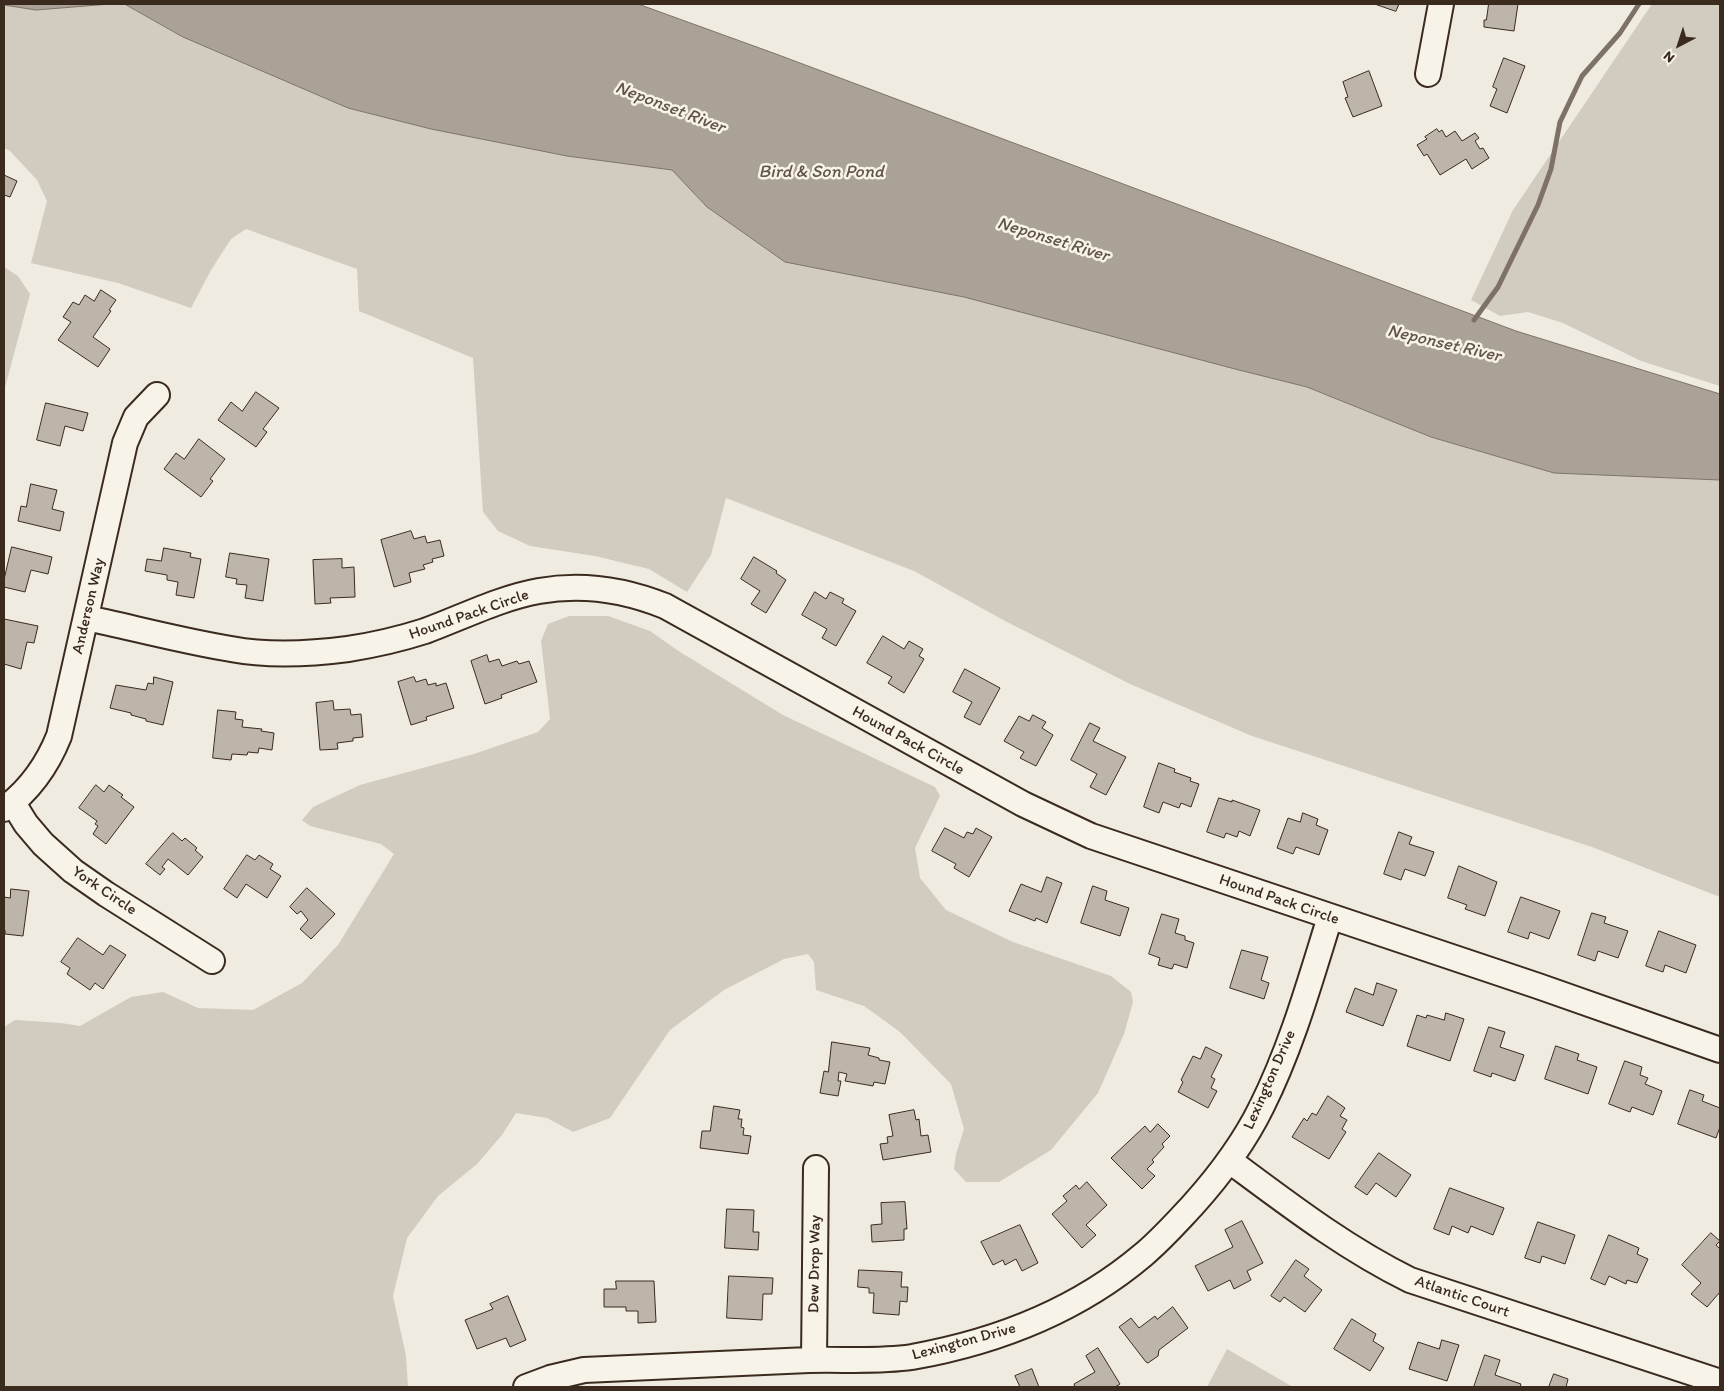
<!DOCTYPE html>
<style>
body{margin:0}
#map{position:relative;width:1724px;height:1391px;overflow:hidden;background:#efebe0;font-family:Itim,sans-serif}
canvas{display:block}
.frame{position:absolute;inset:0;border:5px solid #3b2a1e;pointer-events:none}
.north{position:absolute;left:1654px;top:20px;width:50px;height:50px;-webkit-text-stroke:4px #f7f3e8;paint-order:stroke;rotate:220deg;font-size:14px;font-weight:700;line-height:20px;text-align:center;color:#3b2a1e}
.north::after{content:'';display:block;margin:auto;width:18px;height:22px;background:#3b2a1e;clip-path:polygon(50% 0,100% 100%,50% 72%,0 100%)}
</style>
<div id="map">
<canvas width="1724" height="1391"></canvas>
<div class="frame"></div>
<div class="north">N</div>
</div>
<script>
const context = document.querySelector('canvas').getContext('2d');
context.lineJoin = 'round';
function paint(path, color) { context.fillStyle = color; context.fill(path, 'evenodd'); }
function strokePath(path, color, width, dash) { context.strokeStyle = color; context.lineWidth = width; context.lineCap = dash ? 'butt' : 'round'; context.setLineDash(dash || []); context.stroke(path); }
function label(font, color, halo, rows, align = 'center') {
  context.font = font + ' Itim,sans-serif'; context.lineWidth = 5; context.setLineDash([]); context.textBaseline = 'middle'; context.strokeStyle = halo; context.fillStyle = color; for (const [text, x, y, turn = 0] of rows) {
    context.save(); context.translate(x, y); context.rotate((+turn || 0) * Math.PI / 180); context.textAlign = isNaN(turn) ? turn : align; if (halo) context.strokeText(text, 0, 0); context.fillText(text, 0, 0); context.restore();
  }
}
const green = new Path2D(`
 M110,4H125L183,37L348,108L431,129L567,156L672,170L707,207L785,262L964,297L1235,369L1307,387L1431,437L1554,473L1720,480V897L1592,847L1252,736L1130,684L1007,622L914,571L726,498L711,555L687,592L649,569L595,556L530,546L498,531L483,512L473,358L359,311L357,269L246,229L231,239L211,270L191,308L118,283L31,263L47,201L37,180L10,151L4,148V5L36,10Z
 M1652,4H1720V386L1641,361L1563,323L1528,312L1500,316L1471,300L1513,210Z
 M4,267L18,276L30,294L4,391Z
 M569,616H608L650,631L680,652L783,715L935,787L940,796L915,848L920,878L946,910L1013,942L1111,976L1131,992L1133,1002L1124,1034L1098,1093L1051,1150L999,1182H966L954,1169L956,1154L964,1129L951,1084L900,1032L864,1006L816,990L814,962L808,954L784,959L724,990L670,1030L610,1118L573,1132L547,1118L516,1113L502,1135L477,1164L438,1196L407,1238L393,1296L406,1356L408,1387H4V1027L15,1020L61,1023L80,1026L131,997L163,992L198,1008L253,1010L302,983L338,945L394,854L381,844L310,826L302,820L313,807L360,785L474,754L538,732L550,719L541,641L548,624Z
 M1227,1349L1293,1387H1207Z`);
const water = new Path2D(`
 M4,4H110L36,10L4,5Z
 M125,4H638L776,54L1516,331L1720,394V480L1554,473L1431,437L1307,387L1235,369L964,297L785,262L707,207L672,170L567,156L431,129L348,108L183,37Z`);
const stream = new Path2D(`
 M1474,320L1498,287L1538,205L1551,169L1560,122L1582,76L1620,33L1639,4`);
const building = new Path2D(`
 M1375,4H1399L1396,11Z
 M1489,4H1518L1514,31L1484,27V20H1486Z
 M1504,58L1525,66L1507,113L1490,106L1497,89L1493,87Z
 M1369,71L1382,106L1353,117L1345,98L1348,97L1343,82Z
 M1437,129L1439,132L1442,130L1446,137L1455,131L1462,141L1475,133L1479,138L1475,141L1480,149L1483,148L1489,158L1472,169L1466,159L1440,175L1427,154L1424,156L1417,145L1427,139L1425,137Z
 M4,175L17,181L10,197L4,195Z
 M101,290L116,300L109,310L111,311L93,337L110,349L98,367L58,340L71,322L63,317L73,302L79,305L85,295L94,301Z
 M256,392L279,408L263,429L267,432L256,447L218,420L231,402L242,411Z
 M46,403L88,413L83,431L65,426L60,446L37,440Z
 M199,439L225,459L210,479L213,481L201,497L164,469L176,453L184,459Z
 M31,484L57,490L52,509L64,512L60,531L18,521L21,506L26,507Z
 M411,531L414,539L425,536L427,543L440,540L444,556L432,559L433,562L423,565L425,569L409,573L411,582L394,587L381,540Z
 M12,547L52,557L48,574L31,570L25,592L4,587V580Z
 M164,548L191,553L190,557L201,559L194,598L176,595L178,582L167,580V575L145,571L147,559L161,561Z
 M230,553L269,559L263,601L245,598L247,585L236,584L237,579L226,577Z
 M754,557L777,571L776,573L786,580L766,613L751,604L760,591L741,579Z
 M342,559V568L354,567L355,597L330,598L331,603L315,604L313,560Z
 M815,592L826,599L830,592L844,599L842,603L856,611L836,646L822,638L827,629L802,615Z
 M4,619L38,626L34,643L27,642L21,669L4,664Z
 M883,636L904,649L909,641L923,649L919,656L924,659L904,693L888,683L892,677L867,663Z
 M487,655L489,662L499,659L502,666L517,661L519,664L529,661L537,682L501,695L502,698L485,704L471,661Z
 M965,669L1000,688L980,725L964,717L972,702L953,692Z
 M154,677L173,682L163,725L146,721V719L131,715V713L110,708L116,685L146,690L148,683L153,684Z
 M414,677L416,682L426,679L428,685L436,683V686L446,683L454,708L426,717L427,720L411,725L398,682Z
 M333,701L334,710L350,709L351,715L361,714L363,737L353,738V741L337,743L338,749L320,750L316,703Z
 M218,710L236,712L235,719L243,720L242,727L262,729L261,731L274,733L272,750L259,748L258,753L248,752L247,755L232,754L231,760L213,758Z
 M1033,715L1046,722L1042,728L1053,735L1036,766L1020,758L1024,752L1004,741L1019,716L1029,721Z
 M1090,723L1100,728L1093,741L1126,757L1106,795L1090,787L1097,774L1071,760Z
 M1159,763L1175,769L1174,772L1191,778L1190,781L1199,784L1191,807L1181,803L1179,808L1163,802L1159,813L1144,807Z
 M96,785L104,792L109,785L123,795L121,797L134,807L106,844L93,834L98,826L95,824L97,821L79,808Z
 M1219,798L1232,802V800L1260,810L1250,836L1239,831L1237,837L1226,833L1224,838L1207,832Z
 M1303,813L1318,819L1316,825L1328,830L1319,855L1296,847L1293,854L1277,848L1288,818L1300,822Z
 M945,828L964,838L967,832L973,834L976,828L992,837L969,877L954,868L956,864L932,851Z
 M1399,832L1412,837L1409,844L1434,852L1425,876L1405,869L1401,880L1384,874Z
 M173,833L182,841L185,838L197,848L195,850L203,857L188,875L168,859L162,867L165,869L160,875L146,864Z
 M247,855L255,860L259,855L273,864L270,869L281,876L267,898L246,884L237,898L224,889Z
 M1459,866L1497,882L1485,916L1465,909L1467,905L1448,898Z
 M1047,877L1062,883L1047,923L1036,918L1035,921L1009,911L1021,884L1041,892Z
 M1093,886L1107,891L1105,900L1129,908L1120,936L1081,923Z
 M307,888L335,914L311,939L300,929L308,920L301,911L297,914L290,907Z
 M11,889L29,891L23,936L5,934V930H4V897L10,898Z
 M1521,897L1560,911L1549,939L1530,932L1528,939L1508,932Z
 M1592,913L1606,917L1604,923L1628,931L1618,958L1598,951L1595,961L1578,955Z
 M1162,914L1179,919L1175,933L1185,936V940L1194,943L1187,968L1174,964L1172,969L1158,965L1160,958L1149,954Z
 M1659,931L1696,945L1686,973L1665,965L1663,972L1646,966Z
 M78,938L103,955L110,945L126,955L103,989L95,983L90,990L67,974L70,968L61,962Z
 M1242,950L1268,957L1261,980L1269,983L1264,999L1230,988Z
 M1377,983L1397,990L1383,1026L1346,1012L1355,988L1373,995Z
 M1446,1013L1464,1019L1450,1061L1407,1046L1417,1015L1426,1018L1427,1015L1444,1020Z
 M1489,1027L1505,1032L1500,1047L1524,1055L1515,1081L1492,1073L1491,1077L1474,1071Z
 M832,1042L870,1048L868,1055L879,1058V1060L890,1062L885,1084L874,1082L873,1086L845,1081L847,1074L839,1072L838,1081H841L838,1096L820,1093L824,1071L828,1072Z
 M1556,1046L1579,1054L1577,1060L1597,1067L1588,1094L1545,1079Z
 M1206,1047L1222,1055L1211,1077L1215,1079L1211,1088L1217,1091L1208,1108L1178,1092L1183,1082L1181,1080L1193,1056L1200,1059Z
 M1625,1061L1642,1067L1640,1075L1648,1078L1645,1084L1662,1091L1653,1115L1632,1107L1630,1112L1609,1104Z
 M1690,1090L1704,1095L1702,1101L1720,1108V1127L1716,1138L1678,1124Z
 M1328,1096L1345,1108L1340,1116L1347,1120L1342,1129L1346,1132L1329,1159L1292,1137L1304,1118L1307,1121L1312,1113L1316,1115Z
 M714,1106L740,1110L738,1119H742L741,1127L744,1128L743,1135L751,1136L748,1154L700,1148L702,1131H710Z
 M914,1110L916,1120L919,1119L921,1136L928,1135L931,1152L883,1160L880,1144L888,1143L887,1137L893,1136L889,1115Z
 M1158,1124L1170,1136L1162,1144L1164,1147L1152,1160L1154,1162L1147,1169L1155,1176L1142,1189L1111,1158L1145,1126L1150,1132Z
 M1379,1153L1411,1175L1396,1197L1376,1183L1367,1195L1355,1187Z
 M1087,1182L1107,1205L1086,1225L1096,1235L1082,1248L1052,1214L1067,1201L1063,1196L1076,1185L1079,1189Z
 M1450,1188L1504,1208L1493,1235L1471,1226L1468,1233L1452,1226L1449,1235L1434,1229Z
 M905,1202L907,1229H904V1240L872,1242L871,1225L882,1224L881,1203Z
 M727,1209L754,1210L753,1232H759L758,1250L725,1248Z
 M1242,1221L1263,1263L1247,1271L1251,1280L1234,1289L1230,1280L1208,1291L1195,1266L1233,1247L1225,1230Z
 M1538,1222L1575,1235L1565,1264L1542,1256L1540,1263L1525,1258Z
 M1020,1225L1038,1263L1022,1271L1016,1259L1005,1265L1003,1260L993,1265L981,1242Z
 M1711,1233L1720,1241L1716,1245L1720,1249V1292L1707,1307L1691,1294L1701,1283L1682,1265Z
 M1609,1235L1639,1248L1637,1254L1648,1259L1637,1283L1627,1280L1626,1284L1609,1276L1605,1285L1591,1279Z
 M1296,1260L1309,1269L1304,1276L1322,1290L1305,1312L1284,1297L1280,1302L1271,1296Z
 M859,1270L902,1272L901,1287H908L907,1302L900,1301L899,1315L873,1313L874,1293H869V1288L858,1287Z
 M729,1276L773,1278L772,1294H763L762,1320L727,1318Z
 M616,1281H654L656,1322L638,1323V1311H626V1307H604V1289H616Z
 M508,1296L526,1340L510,1347L506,1338L477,1349L465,1320L493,1309L490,1304Z
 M1173,1307L1188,1328L1159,1350L1158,1356L1148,1363L1146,1362L1119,1327L1131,1318L1139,1328L1155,1316L1157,1319Z
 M1352,1319L1376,1334L1373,1341L1384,1348L1370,1371L1334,1349Z
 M1442,1340L1459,1345L1447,1381L1409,1369L1418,1342L1439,1349Z
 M1098,1348L1120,1384L1115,1387H1075L1074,1384L1095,1372L1086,1356Z
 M1485,1355L1500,1360L1495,1375L1521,1384L1520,1387H1474Z
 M1032,1369L1039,1387H1020L1015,1376Z
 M1554,1374L1568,1379L1566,1387H1549Z`);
const minor = new Path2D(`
 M1428,74L1441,4
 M87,618C134,628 182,641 231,649C268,656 310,654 348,649C374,645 400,639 425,631C463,617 500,598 539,591C583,583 625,590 665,606L1023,804L1091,836L1538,986L1720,1050
 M13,803L26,824L43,844L73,871L106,894L212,961
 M4,809C30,790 47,766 59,736L125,443L136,417L157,395
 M1230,1161C1288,1204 1345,1248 1410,1280L1720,1382
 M814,1360L816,1168
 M526,1387L550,1378L584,1370C659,1367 734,1363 809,1360C844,1359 878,1362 912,1357C996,1342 1078,1310 1143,1255C1161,1240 1176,1223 1192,1206C1219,1176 1244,1143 1262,1106C1292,1046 1310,981 1330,917`);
const streetNames = [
 ["Anderson Way",89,606,-77],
 ["Hound Pack Circle",469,615,-19],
 ["Hound Pack Circle",908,741,29],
 ["York Circle",104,891,34],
 ["Hound Pack Circle",1279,900,19],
 ["Lexington Drive",1270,1080,-66],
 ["Dew Drop Way",815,1264,-89],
 ["Atlantic Court",1462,1297,19],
 ["Lexington Drive",964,1342,-15]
];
const waterNames = [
 ["Neponset River",670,108,21],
 ["Bird & Son Pond",821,172],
 ["Neponset River",1053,240,17],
 ["Neponset River",1444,344,13]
];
paint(green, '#d1cbc0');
paint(water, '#aaa296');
strokePath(water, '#7e7266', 1);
strokePath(stream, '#7e7266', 5);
paint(building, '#bdb5aa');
strokePath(building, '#3b2a1e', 1);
strokePath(minor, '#3b2a1e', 28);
strokePath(minor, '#f7f3e8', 24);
label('16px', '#3b2a1e', '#f7f3e8', streetNames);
label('italic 18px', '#625448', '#f7f3e8', waterNames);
</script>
